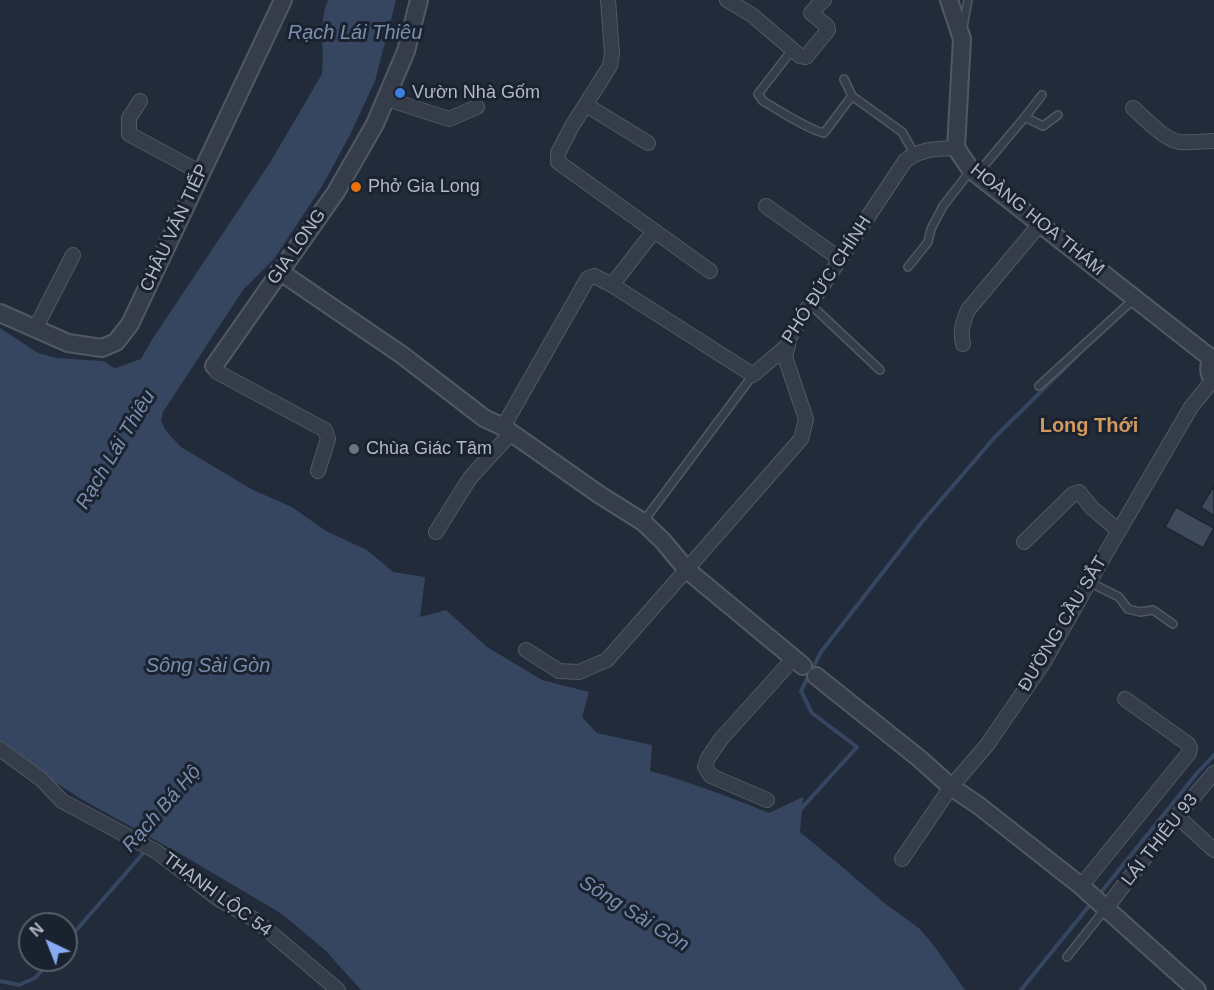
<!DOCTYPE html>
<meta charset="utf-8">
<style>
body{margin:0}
#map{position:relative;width:1214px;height:990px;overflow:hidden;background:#222b3a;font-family:Arial,sans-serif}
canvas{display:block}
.north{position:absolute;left:18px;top:912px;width:60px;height:60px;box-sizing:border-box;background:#1b222f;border:2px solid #575e6b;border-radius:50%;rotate:317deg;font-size:16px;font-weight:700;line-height:24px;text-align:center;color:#b1b8c6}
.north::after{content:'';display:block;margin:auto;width:21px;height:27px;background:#86abf6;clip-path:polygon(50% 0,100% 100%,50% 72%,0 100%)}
</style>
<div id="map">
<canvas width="1214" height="990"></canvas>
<div class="north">N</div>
</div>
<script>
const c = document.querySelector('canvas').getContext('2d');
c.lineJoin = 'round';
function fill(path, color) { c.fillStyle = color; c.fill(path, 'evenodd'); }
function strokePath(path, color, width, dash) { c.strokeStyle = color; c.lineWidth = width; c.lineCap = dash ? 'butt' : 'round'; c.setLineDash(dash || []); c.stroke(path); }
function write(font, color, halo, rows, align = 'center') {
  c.font = font + ' Arial,sans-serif'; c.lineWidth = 6; c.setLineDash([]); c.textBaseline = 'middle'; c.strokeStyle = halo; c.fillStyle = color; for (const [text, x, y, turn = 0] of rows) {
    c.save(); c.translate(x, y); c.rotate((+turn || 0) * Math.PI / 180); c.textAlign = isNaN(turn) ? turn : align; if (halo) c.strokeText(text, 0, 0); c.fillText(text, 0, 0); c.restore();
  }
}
fill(new Path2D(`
 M328 0H396L375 81 350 135 321 188 274 259 243 290 163 412 161 421 166 431 181 447 253 490 292 507 326 531 367 550 393 572 425 577 420 617 446 610 487 647 542 680 589 692 582 717 597 733 652 745 650 771C691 782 729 797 769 813L803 797 800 832 846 870 883 902 920 929 935 947 965 990H361L326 951 282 914 184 856 81 799 0 746V328L38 353 57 358 102 361C108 362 110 368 116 368L141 359 153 338 271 161 322 74C325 49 318 24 328 0Z`), '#364661');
strokePath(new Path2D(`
 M800 810 857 747 812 713 801 691 821 652 922 522 995 437 1077 356
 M1098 896 1198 772 1214 755
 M66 942 146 850
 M0 981 19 985 35 978 51 960
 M1021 990 1093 901`), '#364661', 4);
const building = new Path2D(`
 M1214 486V516L1201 507Z
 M1176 507 1214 528 1203 548 1165 527Z`);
fill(building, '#3e4959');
strokePath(building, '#1d2431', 1.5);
const service = new Path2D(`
 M963 27 968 0
 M792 50 758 94 763 101C778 110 809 130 824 133L852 96
 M844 79 852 96 902 132 914 153
 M1025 117 1043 126 1058 115
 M977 174 1025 117 1042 95
 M908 267 928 242 931 229 943 206 971 170
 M810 304 880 370
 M1039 386 1134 299
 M643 522 753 375
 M1089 582 1119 597 1128 609 1140 612 1153 610 1173 624
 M1067 957 1106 908`);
const minor = new Path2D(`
 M608 0 612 53 610 66 572 126 558 153V162L710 271
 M727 0 752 15 800 56 806 57 828 30 827 26 811 13 818 5 824 0
 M387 99 449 119 477 107
 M140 101 129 118V134L201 173
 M586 105 648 143
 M1133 108C1145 118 1164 140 1180 142 1191 143 1203 141 1214 141
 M766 206 840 259
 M612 285 654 231
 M35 329 73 255
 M963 344C960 331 963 322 968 310L1040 224
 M214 366 217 372 232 380 325 430 328 439 318 471
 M503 427 588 278 594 276 612 285 753 375 788 345 789 338 803 315 905 161C921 148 937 149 956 148
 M436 532 470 478 511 433
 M1024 542 1073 494 1079 492 1092 508 1119 531
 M526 650 559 671 579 672 607 660 801 439 806 419 785 357 788 345
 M0 749 41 779 62 801 157 852 217 898 257 921 338 990
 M767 800 711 776 705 767 708 758 721 739 794 658
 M1177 816 1214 850
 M902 859 951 787 987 745 1044 662 1089 582 1191 407 1213 380
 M1081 886 1189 753 1190 748 1188 744 1125 699
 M1107 907 1177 816 1214 773`);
const tertiary = new Path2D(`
 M949 0 962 39 956 148 971 170 1212 359
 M279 271 402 355 484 418 503 427 600 495 643 522 663 541 687 570 803 666
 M0 313 68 343 102 348 116 342 130 324 283 0
 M1214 357C1207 365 1208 374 1214 381
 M214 366 336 192 375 124 406 51 419 0
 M816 676 920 759 951 787 978 805 1081 886 1197 990`);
strokePath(service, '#515865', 10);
strokePath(minor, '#515865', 16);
strokePath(tertiary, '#515865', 20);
strokePath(service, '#363d4a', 7);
strokePath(minor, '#363d4a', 14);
strokePath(tertiary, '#363d4a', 16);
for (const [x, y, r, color] of [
 [400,93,6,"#3f7fe0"],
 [356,187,6,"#e8710a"],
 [354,449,6,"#6b7280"]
]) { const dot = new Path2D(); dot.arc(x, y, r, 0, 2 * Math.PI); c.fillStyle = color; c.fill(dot); strokePath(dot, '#1b222f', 2); }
write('18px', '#b1b8c6', '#1b222f', [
 ["Vườn Nhà Gốm",412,93],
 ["Phở Gia Long",368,187],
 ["Chùa Giác Tâm",366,449]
], 'left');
write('18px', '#b1b8c6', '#1b222f', [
 ["HOÀNG HOA THÁM",1037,220,39],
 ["CHÂU VĂN TIẾP",175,228,-65],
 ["GIA LONG",297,247,-55],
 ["PHÓ ĐỨC CHÍNH",827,280,-57],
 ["ĐƯỜNG CẦU SẮT",1063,624,-59],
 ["LÁI THIÊU 93",1160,840,-52],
 ["THẠNH LỘC 54",217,895,36]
]);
write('italic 20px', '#798dae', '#1b222f', [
 ["Rạch Lái Thiêu",355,33],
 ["Rạch Lái Thiêu",116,450,-59],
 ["Sông Sài Gòn",208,666],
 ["Rạch Bá Hộ",162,809,-49],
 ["Sông Sài Gòn",634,914,32]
]);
write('bold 20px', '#d29860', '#1b222f', [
 ["Long Thới",1089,426]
]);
</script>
